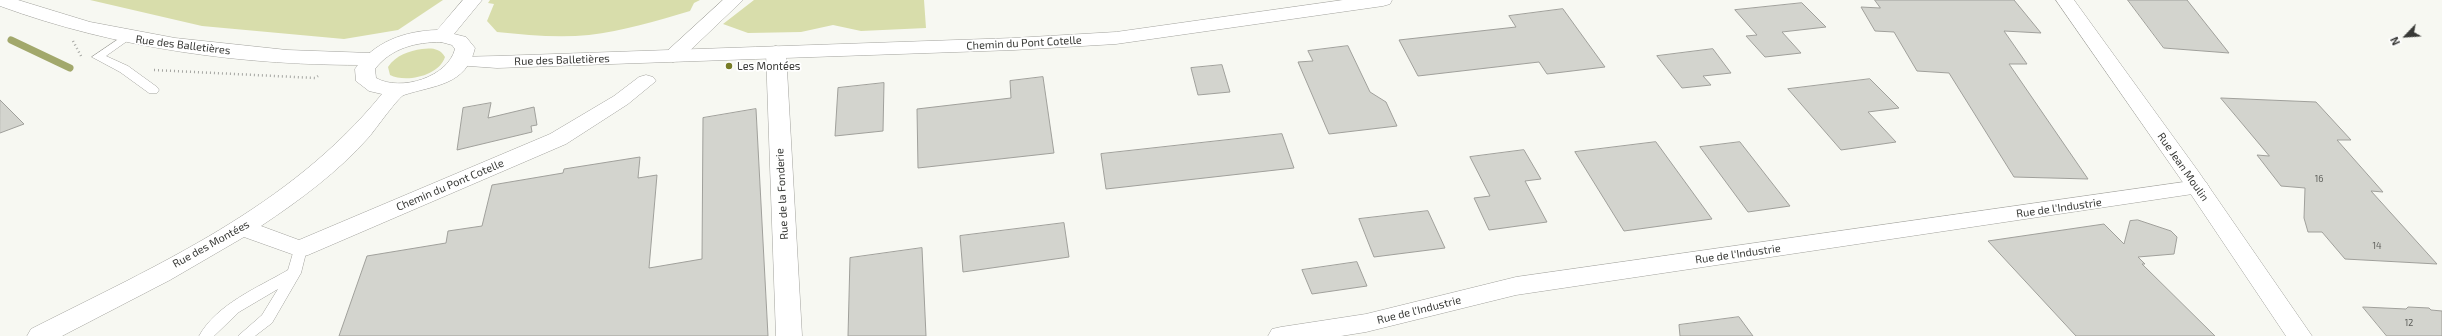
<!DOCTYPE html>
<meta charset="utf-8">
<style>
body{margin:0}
#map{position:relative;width:2442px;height:336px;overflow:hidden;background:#f7f8f2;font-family:"Exo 2",sans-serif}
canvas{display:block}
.north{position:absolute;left:2386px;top:16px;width:40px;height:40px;-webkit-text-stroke:3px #fff;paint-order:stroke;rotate:245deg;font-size:11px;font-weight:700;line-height:16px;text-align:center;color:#383936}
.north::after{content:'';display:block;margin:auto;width:14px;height:18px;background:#383936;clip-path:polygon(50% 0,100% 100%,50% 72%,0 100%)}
</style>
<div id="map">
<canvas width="2442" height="336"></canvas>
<div class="north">N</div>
</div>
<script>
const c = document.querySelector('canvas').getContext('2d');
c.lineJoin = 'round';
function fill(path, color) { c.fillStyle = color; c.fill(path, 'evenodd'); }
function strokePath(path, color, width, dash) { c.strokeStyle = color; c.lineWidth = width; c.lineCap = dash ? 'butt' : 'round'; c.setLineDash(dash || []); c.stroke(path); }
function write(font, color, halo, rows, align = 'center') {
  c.font = font + ' "Exo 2",sans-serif'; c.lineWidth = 3.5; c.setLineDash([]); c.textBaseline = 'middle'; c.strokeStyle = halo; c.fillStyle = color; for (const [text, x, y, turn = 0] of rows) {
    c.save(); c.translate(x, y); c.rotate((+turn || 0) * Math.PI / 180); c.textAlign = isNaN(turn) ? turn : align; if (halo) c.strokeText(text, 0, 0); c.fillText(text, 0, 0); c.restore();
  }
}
fill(new Path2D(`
 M90 0H443L398 30 344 39 202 26Z
 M490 0H700L694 3 690 11C656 21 623 31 589 35 558 38 527 35 497 32L487 21 494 4 488 3Z
 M754 0H924L926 28 861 31 833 25 801 32 748 33 723 24Z
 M422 49C431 48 440 48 445 57 439 76 406 83 390 75L388 67C396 55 409 51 422 49Z`), '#d8ddab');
strokePath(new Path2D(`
 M11 40 70 68`), '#a2a86c', 7);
const building = new Path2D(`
 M1875 0H2014L2041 33 2004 31 2027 64H2009L2088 179 2014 177 1949 73 1917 71 1894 32 1875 31 1861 7 1880 8Z
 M2128 0H2187L2229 53 2164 48Z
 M1802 3 1826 27 1782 32 1801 53 1765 57 1746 36 1757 35 1735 10Z
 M1563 9 1605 67 1547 74 1539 62 1418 76 1399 40 1516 27 1509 16Z
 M1348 46 1370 92 1386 102 1397 126 1329 134 1298 62 1313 61 1308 51Z
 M1713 49 1731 73 1703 76 1711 85 1682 88 1657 56Z
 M1222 65 1230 92 1198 95 1191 68Z
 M1043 77 1054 153 918 168 917 109 1011 98 1010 81Z
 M1870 79 1899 108 1868 112 1896 142 1841 150 1788 89Z
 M884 83 883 131 835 136 838 88Z
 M2221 98 2316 102 2351 140H2337L2383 192 2371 191 2437 264 2345 259 2322 232H2308L2304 218 2305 188 2281 186 2257 155 2269 156Z
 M0 100 24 124 0 133Z
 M491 103 488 118 534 107 537 125 531 126 532 132 457 150 463 108Z
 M756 109 768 336H339L367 256 446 243 448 231 482 226 492 185 563 173 564 169 640 157 638 178 657 175 649 268 702 259 703 118Z
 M1282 134 1294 168 1106 189 1101 154Z
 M1656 142 1712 219 1624 231 1575 152Z
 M1740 142 1790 206 1748 212 1700 147Z
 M1524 150 1541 179 1525 181 1547 222 1489 230 1474 198 1490 196 1470 157Z
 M1428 211 1445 248 1374 257 1359 219Z
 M2138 220 2171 231 2177 237 2174 254 2138 257 2145 264H2142L2215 336H2076L1988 241 2104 224 2124 244 2130 221Z
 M1064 223 1069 257 963 272 960 236Z
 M922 248 926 336H848L850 258Z
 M1357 262 1367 286 1312 294 1302 270Z
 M2363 307 2406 309 2408 307 2429 308 2431 310 2442 311V336H2387Z
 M1739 317 1753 336H1680L1679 325Z`);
fill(building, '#d3d4ce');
strokePath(building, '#a0a09b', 1);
const service = new Path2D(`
 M126 34 132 37 130 39 106 56 128 66 157 87 159 90 157 93H149L120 72 92 57Z
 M300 244 305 246 307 249 301 273 272 323 255 336H238L262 315 278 289 239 312 214 336H199C217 304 257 288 288 270L295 246Z`);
const minor = new Path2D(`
 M463 0H482L454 34 466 37 475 48C466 86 434 85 404 95 399 96 375 130 369 137 338 172 300 200 261 226L299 240 550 134 614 96 639 77 646 75 653 77 656 81 628 104 566 144 308 255 300 257 244 237 170 280 62 336H27L31 329C159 264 289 208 382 94L369 91 356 81 355 69C374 42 404 31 437 30ZM441 42 452 45 455 49C448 77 401 92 376 78L375 69C391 48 416 42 441 42Z
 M723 0H743L680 60 673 62 666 60 663 56 666 52Z
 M776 46 783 48 786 52 802 336H776L766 52 769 48Z
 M2198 180 2206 182 2209 187 2206 192 1516 295 1366 332 1341 336H1268L1272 329 1281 327 1366 314 1516 277Z`);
const tertiary = new Path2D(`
 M1343 0H1392L1390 4 1383 6 1116 44 1014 50 497 68 455 65 452 61 455 57 497 56 1014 38 1116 32Z
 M2056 0H2074L2198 171 2312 336H2286L2182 181Z`);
const secondary = new Path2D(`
 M0 0H18L90 22 175 38 287 50 371 53 378 55 381 59 378 63 371 65C246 66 117 49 0 6Z`);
strokePath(service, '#a2a29d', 1);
strokePath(minor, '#a2a29d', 1);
strokePath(tertiary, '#a2a29d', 1);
strokePath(secondary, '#a2a29d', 1);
strokePath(new Path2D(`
 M73 41 81 56
 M154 70 315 78 318 76`), '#a4a5a1', 2.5, [1, 3]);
fill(service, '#fff');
fill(minor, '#fff');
fill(tertiary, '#fff');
fill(secondary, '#fff');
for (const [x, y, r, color] of [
 [729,66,4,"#777c26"]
]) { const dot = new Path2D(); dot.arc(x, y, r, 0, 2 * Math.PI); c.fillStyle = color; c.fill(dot); strokePath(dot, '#fff', 1.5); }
write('9px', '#5f605c', null, [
 ["16",2319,179],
 ["14",2377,246],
 ["12",2409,323]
]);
write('11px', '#383936', '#fff', [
 ["Chemin du Pont Cotelle",1024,43,-3],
 ["Rue des Balletières",183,45,7],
 ["Rue des Balletières",562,60,-2],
 ["Rue Jean Moulin",2183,167,55],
 ["Chemin du Pont Cotelle",450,185,-23],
 ["Rue de la Fonderie",782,194,-93],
 ["Rue de l'Industrie",2059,208,-8],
 ["Rue des Montées",211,244,-29],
 ["Rue de l'Industrie",1738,254,-8],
 ["Rue de l'Industrie",1419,310,-14]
]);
write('11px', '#383936', '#fff', [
 ["Les Montées",737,66]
], 'left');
</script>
